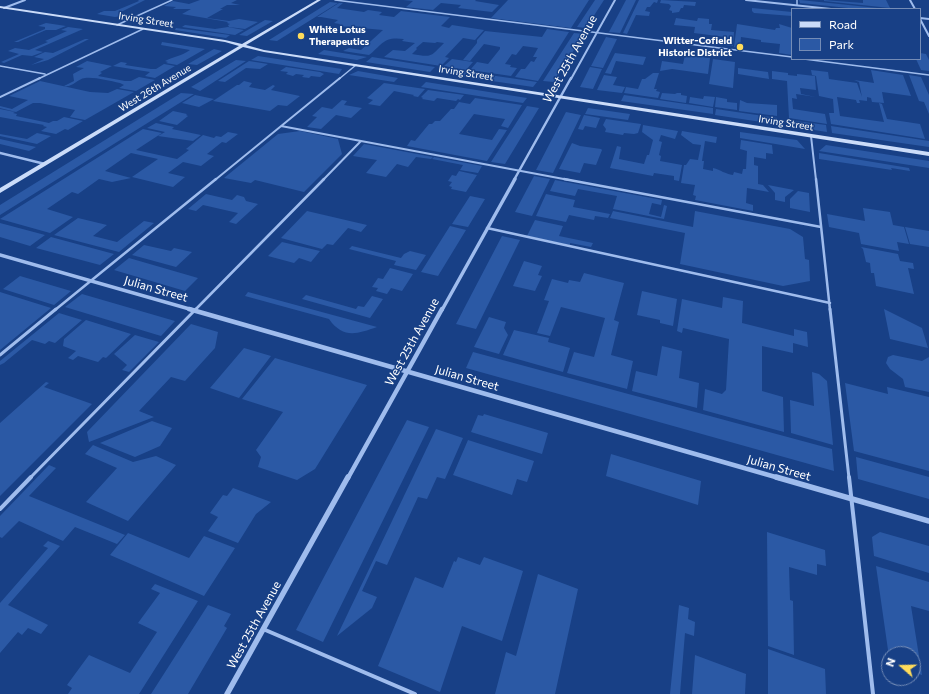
<!DOCTYPE html>
<style>
body{margin:0}
#map{position:relative;width:929px;height:694px;overflow:hidden;background:#184086;font-family:Commissioner,sans-serif}
canvas{display:block}
.legend{position:absolute;left:791px;top:8px;width:130px;height:52px;box-sizing:border-box;background:#184086;border:1px solid #748cb6;margin:0;padding:5px 7px;list-style:none;font-size:12px;color:#fff}
.legend li{display:flex;align-items:center;gap:8px;height:20px}
.legend b{width:20px;border:1px solid #748cb6}
.north{position:absolute;left:881px;top:646px;width:40px;height:40px;box-sizing:border-box;background:#184086;border:1px solid #748cb6;border-radius:50%;rotate:290deg;font-size:11px;font-weight:700;line-height:16px;text-align:center;color:#fff}
.north::after{content:'';display:block;margin:auto;width:14px;height:18px;background:#ffdc5b;clip-path:polygon(50% 0,100% 100%,50% 72%,0 100%)}
</style>
<div id="map">
<canvas width="929" height="694"></canvas>
<ul class="legend">
<li><b style="height:5px;background:#cbdcf9"></b>Road</li>
<li><b style="height:11px;background:#2b59a5"></b>Park</li>
</ul>
<div class="north">N</div>
</div>
<script>
const c = document.querySelector('canvas').getContext('2d');
c.lineJoin = 'round';
function fill(path, color) { c.fillStyle = color; c.fill(path, 'evenodd'); }
function strokePath(path, color, width, dash) { c.strokeStyle = color; c.lineWidth = width; c.lineCap = dash ? 'butt' : 'round'; c.setLineDash(dash || []); c.stroke(path); }
function write(font, color, halo, rows, align = 'center') {
  c.font = font + ' Commissioner,sans-serif'; c.lineWidth = 3; c.setLineDash([]); c.textBaseline = 'middle'; c.strokeStyle = halo; c.fillStyle = color; for (const [text, x, y, turn = 0] of rows) {
    c.save(); c.translate(x, y); c.rotate((+turn || 0) * Math.PI / 180); c.textAlign = isNaN(turn) ? turn : align; if (halo) c.strokeText(text, 0, 0); c.fillText(text, 0, 0); c.restore();
  }
}
fill(new Path2D(`
 M138 0H145L119 13 129 15 115 17 97 14 104 11H115L139 1Z
 M200 0H237L231 3 240 5H227L220 9H223L207 18 229 21 239 19 258 22 245 29 229 27 228 25 230 24 227 23 228 22 182 14 191 9H173L176 7 164 6 173 1 189 4Z
 M403 0H476L475 1 499 5 492 12 458 8 461 5 441 3 433 10 406 7 413 1Z
 M508 0H589L571 28 491 18Z
 M595 0H604L586 28 577 27Z
 M626 0H636L620 33 609 32Z
 M639 0H658L657 3 654 2 650 7H647L645 11 650 12 649 16 636 15 627 34 623 33Z
 M661 0 696 2 695 6 684 5 683 8H681L679 12 672 13V11L669 10 671 6 669 4 660 3Z
 M799 0H800L887 9H858L800 3Z
 M824 0 863 3V0H886L890 8 824 1Z
 M330 2 338 3 277 41 269 40Z
 M339 3H343L337 8 364 12 368 10 382 12 379 15 394 17 401 11 450 17 441 26 449 28 452 25 484 30 475 40 463 38 445 57 449 58 441 66 384 57 393 50 405 51 415 43 402 41 404 39C383 36 382 45 369 55L343 51 349 48 361 50 383 30 339 26 340 24 334 23 338 20 321 17H317ZM423 42 435 43 437 42 444 43C431 56 433 58 412 54L417 49 416 48Z
 M752 8 792 12V16L754 13 752 11Z
 M676 18 697 21 698 18 709 19V24H712L711 30 734 32 733 46 724 45 725 37 694 33 695 27 674 25Z
 M265 20 273 21 247 36 239 35Z
 M46 23 66 26 56 30H46L18 42H14L45 29V27L38 26Z
 M737 24 775 30 776 28H780L779 24 792 28V55L779 53 780 44 761 42V40L741 37 740 48 734 47Z
 M185 25 215 29 228 27 244 30 235 35 182 27Z
 M68 27 83 29 35 50 43 52 32 56 22 55 4 63 1 62 19 54 8 51 15 48 29 50 48 42 45 41 67 31 61 30Z
 M176 28 230 35 226 38 175 30Z
 M547 29 569 32 538 81 515 77 521 69H525L531 61 534 62 537 57H533L538 48 523 46 516 55 512 54 505 64 511 65 510 67 517 68 511 76 470 70 477 62 488 64 500 49V47L484 44 470 61 463 60 477 43V40L485 31 542 37Z
 M574 33 584 34 554 82 543 81Z
 M606 37 617 39 603 68 591 66Z
 M85 39H89L48 60 31 65 44 59 34 57 45 52 53 53Z
 M162 42 205 49 177 65 166 63 168 62 165 61C174 56 180 57 190 50L161 45Z
 M214 49 222 51 197 65 188 64Z
 M324 50 367 57 357 60 318 54Z
 M615 53 646 57 643 65 616 61 611 74 605 73Z
 M920 53 926 54 929 60V71L921 70 916 59H920Z
 M685 55 710 58 708 74 672 69 660 71 662 61 683 64Z
 M258 56 342 69 339 74 251 60Z
 M372 57 435 67 430 72 366 62Z
 M452 59 473 62 466 70 444 66Z
 M713 59 735 62 733 88 709 84Z
 M236 60 246 61 200 91 191 87Z
 M87 61 112 66 100 72 102 73 98 76 125 81H131L139 77 155 80 136 91 119 88 124 85 120 83C109 81 96 77 85 78 77 79 72 88 64 86L74 81 73 74 84 68 76 67Z
 M249 61 268 64 260 69 246 68 225 82 218 81Z
 M121 62 127 63 125 65 151 69H156L164 64 175 66 155 78 145 76 150 72 113 66Z
 M286 67 320 72 324 74 320 77 311 76 309 78 302 77 304 75 296 74 293 76 286 74 288 72 280 71Z
 M590 67 602 69 593 89 580 87Z
 M738 68 768 72 769 79 738 74Z
 M811 70 828 72 829 79 857 83 862 97 859 82 854 80 874 83 871 70 903 75 911 96 882 92 884 103 872 102 871 98 867 97V101L859 100 860 103H857L856 100 837 97 840 116 884 122 879 103 882 104 887 119 920 124 925 139 831 124 829 113H834L833 99 819 96 816 76 812 75Z
 M358 71 398 78 394 82 349 75Z
 M462 71 537 82 533 87 458 76Z
 M772 71 788 73V75L797 76V74L815 76 816 90 800 88 801 94 816 97 796 94 797 99 792 98 793 109 825 114 827 124 789 118 787 81 772 79Z
 M653 73H659L654 89H657L656 91 660 92 658 98 624 93 626 87 638 89 642 79H645Z
 M604 75 617 77 613 85 625 87 622 93 597 90Z
 M909 75 921 77 929 95V114L924 102 919 101Z
 M40 81 90 92 108 93 117 89 134 92 85 120 70 117 75 110 40 103H33L16 112 0 108V106L12 109 28 100 9 96Z
 M244 81 252 83 249 87 265 90 273 85 275 86 271 90 300 96 287 106 278 105 270 111 213 101 237 85H239Z
 M426 82 527 98 523 103 421 87Z
 M384 83 425 89 418 97 413 96 414 95 394 91 380 106 368 104 373 100 367 98Z
 M428 90 464 95 460 100 458 99 456 101 437 98 434 101 422 99 423 98 421 97Z
 M181 93 194 94 0 215V205Z
 M662 93 675 94 677 93H681V95L687 96 686 103 660 99Z
 M195 95 214 99 199 107 182 103Z
 M624 95 713 108V114L621 101Z
 M704 96 715 97 713 107 689 103 690 97 703 99Z
 M716 97 727 99V102L737 103V110L715 107Z
 M475 98 522 105 508 128 501 126 505 119 474 114 459 134 492 140 499 129 507 130 487 161 407 146 411 140 415 141 429 124H432L435 121H440L451 109H454L459 102 470 104Z
 M342 100 347 101 344 105 362 108 351 118 336 115 321 129 307 127 317 117 312 116 322 107 332 109Z
 M740 100 747 103 777 105V116L739 111Z
 M527 106 539 108 505 164 491 162Z
 M588 108 630 114 628 120 585 114Z
 M0 109 15 112 13 113 17 114 16 116 49 123 53 121H57L64 117 83 121 68 130 65 129 56 134 41 131 47 127 43 126 44 125 0 117Z
 M716 109 777 118V122L768 123 715 115Z
 M173 111 187 114 186 115 188 116 177 125 159 121Z
 M566 112 581 115 553 173 536 170Z
 M584 115 600 118 596 128 585 126 583 130 578 129Z
 M606 119 641 124 638 133 634 134 624 133 623 135 605 132 606 129 603 125Z
 M788 120 826 125 827 132 795 127 788 122Z
 M156 123 174 127 172 129 201 135 193 141 158 136 165 132 147 128Z
 M643 125 678 131 675 139 661 135 659 141 662 142 659 155 661 156 660 161 682 165 679 181 674 180V176L654 173 653 176 610 168 617 146 621 147 619 159 644 164 647 155H649L653 140 642 132Z
 M831 126 929 141V147L832 133Z
 M143 129 162 133 136 150 177 159 189 150 186 149 203 135 214 138 216 136 221 137 228 132 238 134 226 143 222 142 207 154 214 156 201 166 183 162 168 173 185 177 173 187 132 177 158 159 131 153 105 171 131 178 112 182 99 179 78 194 72 192 47 209 73 217 50 233 0 219Z
 M300 131 338 139 342 154 304 192 255 180 251 183 224 178 278 134Z
 M682 131 717 137 716 143 705 141 702 161H704L703 169 713 171V168C721 170 725 174 733 175L734 172 742 174 743 169H746L747 151 740 149 741 140 772 145 773 154 766 153V159L754 157V165L758 166V184L763 185 769 192 747 188 746 203 753 205V211L695 200 696 196 693 195 695 185 681 183 684 165H686L690 159 698 160 701 145 693 144 681 135Z
 M740 132 797 140 805 149 740 138Z
 M37 133 51 136 37 144 0 136V134L27 139Z
 M0 139 36 147 29 151 0 144Z
 M572 143 580 146 601 149 602 150 596 165 584 163 580 173 559 169Z
 M364 144 433 157 431 159 416 157 408 167 397 164 386 177 366 173 377 160 353 156Z
 M826 145 929 161V168L819 151Z
 M819 153 909 168 910 171 891 168 892 170 819 159Z
 M434 157 482 166 478 173 460 170 463 165 432 159Z
 M459 171 477 175 466 192 451 189 452 187 449 186 452 182 448 181 452 175 456 176Z
 M534 176 550 179 532 216 515 212Z
 M555 180 662 200 661 205 652 203 649 214 661 217 664 205 667 206 664 219 613 209 617 196 578 189 575 196 550 191Z
 M768 185 794 190 785 197V202L775 200V193Z
 M798 191 809 193 810 212 790 208V199Z
 M206 194 232 200 237 195 244 197 246 201 258 204 236 224 229 222 238 213 203 205 196 211 188 209Z
 M546 194 575 200 573 207 610 214 608 218 595 216 594 220 569 215 566 222 536 216Z
 M470 196 485 199 468 227 452 224Z
 M863 208 890 212 893 225 904 227 909 244 897 242 899 251 861 244 859 233 829 227 827 214 865 221Z
 M307 211 367 225 361 232 348 228 333 245 327 244 322 249 281 238Z
 M613 211 693 227 695 211 790 229 803 237 805 259 809 260 810 281 783 286 680 264 685 233 610 218Z
 M78 218 107 225 93 236 117 242 144 221 154 223 119 252 54 235Z
 M535 220 563 226 559 236 593 243 591 247 570 243V245L527 236Z
 M0 223 45 235 30 246 0 237Z
 M450 226 466 230 438 276 421 272Z
 M905 227 929 231V247L910 244Z
 M502 236 520 240 476 329 456 324Z
 M51 237 114 254 100 265 36 248Z
 M282 242 320 251 311 262 299 258 294 263 268 256Z
 M144 245 171 251 174 248 192 252 176 267 132 255Z
 M352 246 401 258 404 254 410 251 426 255 416 270 394 265 396 261 349 249Z
 M861 247 898 254 900 261 913 263 914 269 908 268 914 294 876 286 874 273H871L870 263 866 262 863 249Z
 M129 258 198 278 185 291 114 270Z
 M524 261 542 266 538 275 542 276 535 291 513 286Z
 M390 268 413 274 402 291 391 288 387 294 376 291 378 288 372 287 378 278 383 279Z
 M584 273 624 283 614 320 619 322 611 355 633 361 627 389 567 373 574 352 594 357 605 318 561 307 550 336 537 333 549 301 544 300 552 279 568 283 569 280 580 282Z
 M20 276 71 291 54 305 3 289Z
 M642 291 677 299 673 326 660 323V320L637 315Z
 M0 292 51 308 0 350Z
 M248 292 377 327C357 334 343 339 329 319L245 296Z
 M82 294 175 321 161 336 65 307Z
 M306 295 356 309 358 306 364 307 372 296 383 299 370 318 302 299Z
 M723 297 743 301 742 323 794 336V329L807 332 808 347 793 343V353L762 346V391L783 397 784 432 703 410 705 389 722 394 726 390 729 339 683 328 682 333 677 331 682 299 722 308Z
 M884 309 922 328 928 348 890 339Z
 M59 313 82 320 55 343 49 341 45 344 32 340 4 363 0 365V361Z
 M489 317 506 322 504 328 508 335 499 354 474 347Z
 M86 320 131 334 106 358 103 357 98 362 78 356 73 360 68 358 76 351 63 346 64 339Z
 M191 324 218 332 215 348 185 381 171 377 139 411 154 417 89 442 87 432Z
 M514 330 549 338 548 342 570 348 563 372 503 355Z
 M135 335 159 342 129 372 122 370 127 365 114 354Z
 M662 346 682 351 679 378 699 383 697 408 632 391 636 371 657 376Z
 M244 348 271 356 239 398 210 388Z
 M473 352 832 449 834 471 466 368Z
 M893 355 922 361 929 357V392L905 387 903 379 890 369 886 363 888 357Z
 M275 358 367 385 315 469 297 480 258 467 261 457 256 450 283 412 242 399Z
 M812 372 819 374 827 381 833 445 791 433 790 400 814 406Z
 M46 382 49 383 44 387 92 404 0 496V423Z
 M845 383 888 394 887 387 929 397V471L854 451Z
 M484 414 548 433 542 454 471 432 478 415 483 416Z
 M407 420 429 427 323 642 296 630Z
 M152 421 172 428 160 446 135 457 100 443Z
 M436 429 463 438 445 479 437 477 427 499 418 497 387 565 376 561 362 591 377 597 372 608 337 636Z
 M468 440 534 461 527 482 517 479 512 495 453 475Z
 M93 445 133 462 156 456 176 465 128 521 86 502 117 468 85 454Z
 M611 454 701 481 698 505 606 476Z
 M856 457 929 477V499L858 479Z
 M49 465 56 468 29 496 125 535 117 544 75 527 63 541 19 521 2 538 0 537V516Z
 M233 488 271 502 256 514 238 543 208 531 218 517 210 513 223 495 227 496Z
 M767 532 825 550 826 566 817 564V575L789 567 790 600 793 601 794 655 768 646Z
 M880 532 929 546V573L874 556 872 537Z
 M128 533 189 558 204 536 235 548 204 596 110 555Z
 M48 541 60 546 8 605 48 625 41 634 28 628 22 635 18 632 0 653V603L48 548 43 546Z
 M458 557 480 565 484 557 523 571 502 641 462 626 440 692 378 666 415 577 443 588 454 561 456 562Z
 M876 566 929 582V611L911 606 922 675 913 672V654H889V657Z
 M538 574 578 589 555 694H495L506 652 516 656Z
 M155 584 198 601 139 694H68L72 688 67 685 89 655 130 673 157 632 138 623 160 593 151 589Z
 M208 605 231 614 224 626 227 628 188 694H151Z
 M679 605 689 608 688 619 695 622 694 636 685 633 680 694H670Z
 M768 649 825 669 826 694H768Z
 M695 655 746 674 745 694H692Z`), '#2b59a5');
strokePath(new Path2D(`
 M335 0 792 57
 M797 0V5
 M117 25 172 0
 M804 59 929 75
 M0 66 45 74
 M38 79 143 29
 M339 79 356 65`), '#9fbced', 1.5);
strokePath(new Path2D(`
 M0 97 40 78
 M281 126 569 180
 M811 136 816 180
 M215 180 340 78
 M323 180 361 141`), '#9fbced', 2);
strokePath(new Path2D(`
 M564 179 821 227
 M816 179 830 310
 M487 228 830 303
 M55 310 216 179
 M195 310 324 179`), '#9fbced', 2.5);
strokePath(new Path2D(`
 M830 309 849 478
 M0 355 56 309
 M30 478 196 309`), '#9fbced', 3);
strokePath(new Path2D(`
 M849 477 873 694
 M0 509 31 477
 M263 629 415 694`), '#9fbced', 4);
strokePath(new Path2D(`
 M746 0 831 9
 M910 0 915 9
 M4 8 25 0
 M920 18 929 19
 M920 19 929 36
 M571 79 615 0`), '#9fbced', 2);
strokePath(new Path2D(`
 M0 153 45 164
 M514 180 571 78`), '#9fbced', 2.5);
strokePath(new Path2D(`
 M0 255 193 310
 M442 310 515 179`), '#9fbced', 3.5);
strokePath(new Path2D(`
 M189 309 779 478
 M348 478 442 309`), '#9fbced', 4.5);
strokePath(new Path2D(`
 M776 477 929 521
 M227 694 348 477`), '#9fbced', 5.5);
fill(new Path2D(`
 M317 0H321L246 45 264 50 929 152V156L264 52 243 47 0 193V188L239 46 225 42 0 8V6L225 40 242 44Z`), '#cbdcf9');
for (const [x, y, r, color] of [
 [301,36,4,"#ffdc5b"],
 [740,47,4,"#ffdc5b"]
]) { const dot = new Path2D(); dot.arc(x, y, r, 0, 2 * Math.PI); c.fillStyle = color; c.fill(dot); strokePath(dot, '#184086', 1.5); }
write('10px', '#fff', '#184086', [
 ["Irving Street",146,20,9],
 ["Irving Street",466,73,9],
 ["West 26th Avenue",155,88,-31],
 ["Irving Street",786,123,9]
]);
write('bold 10px', '#fff', '#184086', [
 ["White Lotus",309,30],
 ["Therapeutics",309,42],
 ["Witter-Cofield",732,41,"right"],
 ["Historic District",732,53,"right"]
], 'left');
write('12px', '#fff', '#184086', [
 ["West 25th Avenue",570,59,-61],
 ["Julian Street",156,289,16],
 ["West 25th Avenue",412,342,-61],
 ["Julian Street",467,378,16],
 ["Julian Street",779,468,16],
 ["West 25th Avenue",254,625,-61]
]);
</script>
